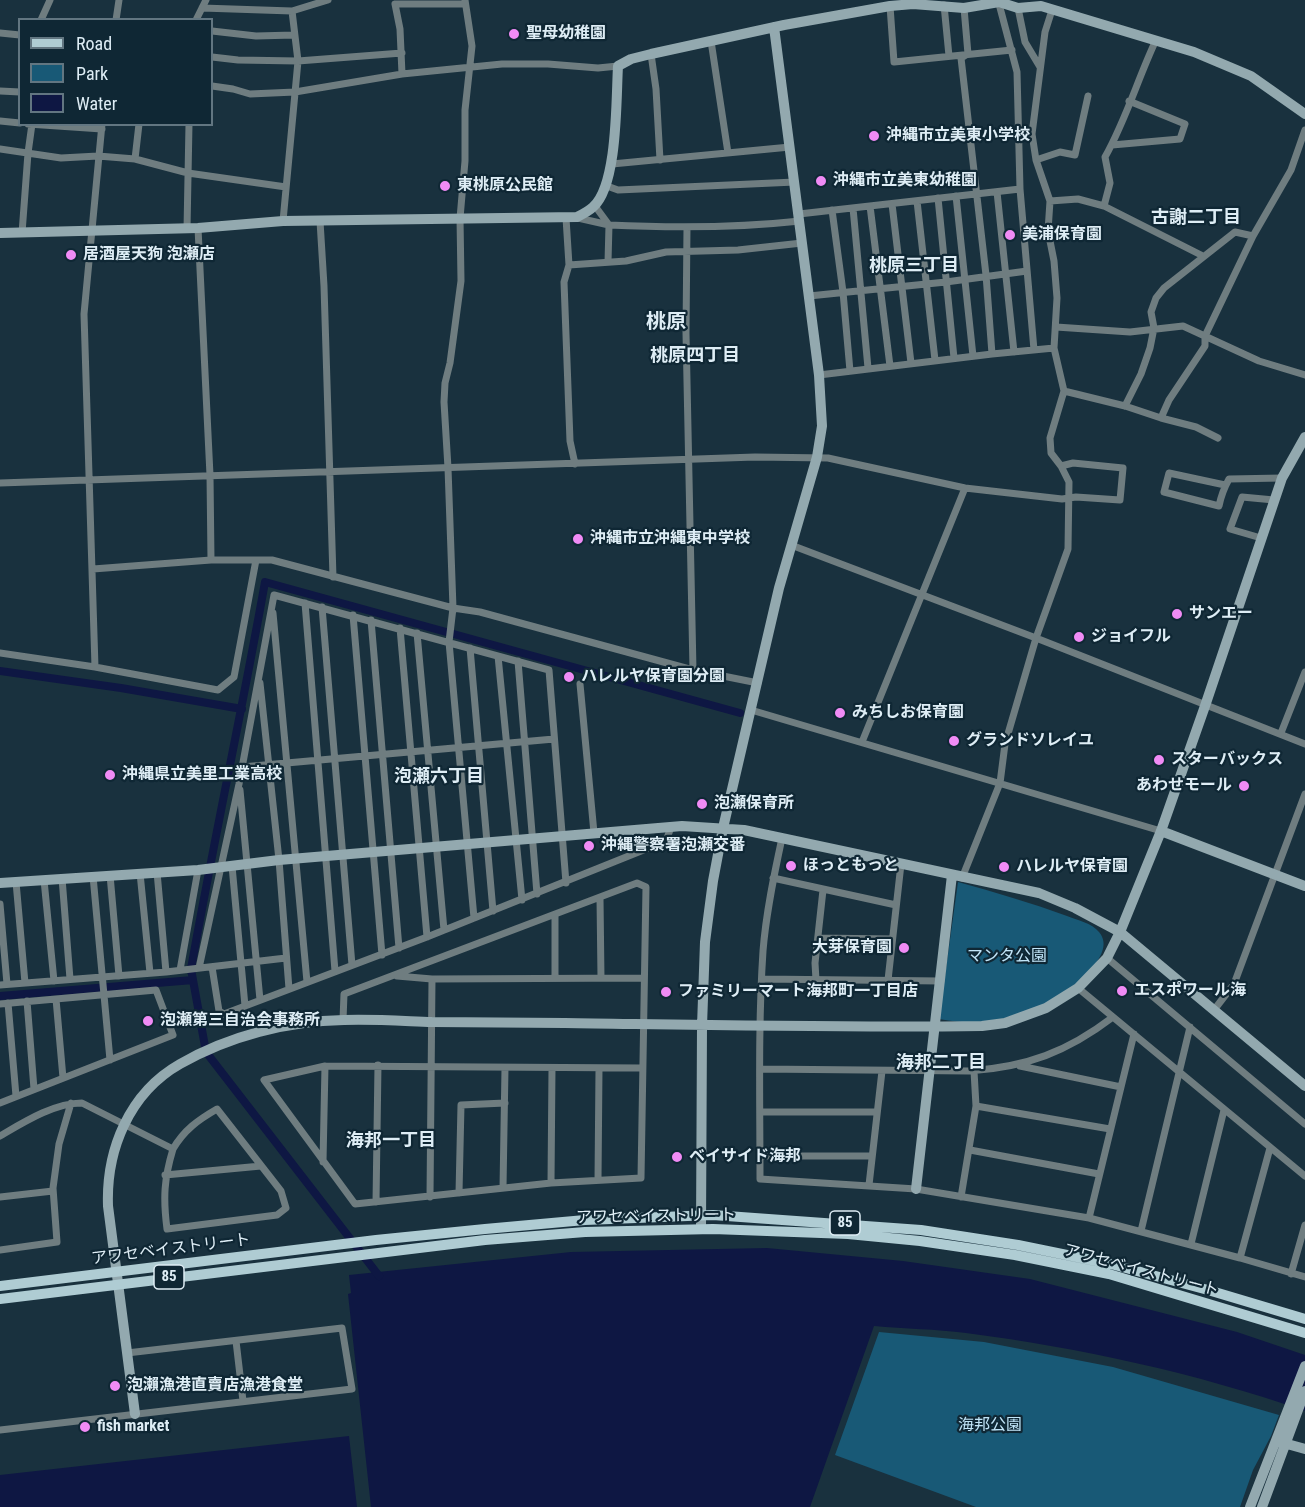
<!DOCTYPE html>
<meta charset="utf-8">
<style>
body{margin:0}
#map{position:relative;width:1305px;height:1507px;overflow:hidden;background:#19313e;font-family:"Roboto Condensed",sans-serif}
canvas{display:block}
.legend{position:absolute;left:18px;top:18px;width:195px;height:108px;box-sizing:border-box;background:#0f2734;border:2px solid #627681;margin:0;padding:8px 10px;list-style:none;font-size:18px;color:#deedf5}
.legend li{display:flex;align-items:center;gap:12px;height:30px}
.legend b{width:30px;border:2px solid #627681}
</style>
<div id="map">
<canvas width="1305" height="1507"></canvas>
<ul class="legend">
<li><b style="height:8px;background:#afccd3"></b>Road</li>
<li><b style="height:16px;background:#185976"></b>Park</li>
<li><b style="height:16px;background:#0e1743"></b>Water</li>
</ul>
</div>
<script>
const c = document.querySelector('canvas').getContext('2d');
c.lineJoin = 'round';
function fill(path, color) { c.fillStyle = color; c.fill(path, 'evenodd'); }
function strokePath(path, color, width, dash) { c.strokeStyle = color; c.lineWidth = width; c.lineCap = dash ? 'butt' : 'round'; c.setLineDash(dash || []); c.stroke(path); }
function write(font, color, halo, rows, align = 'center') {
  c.font = font + ' "Roboto Condensed","Noto Sans JP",sans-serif'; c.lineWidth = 4.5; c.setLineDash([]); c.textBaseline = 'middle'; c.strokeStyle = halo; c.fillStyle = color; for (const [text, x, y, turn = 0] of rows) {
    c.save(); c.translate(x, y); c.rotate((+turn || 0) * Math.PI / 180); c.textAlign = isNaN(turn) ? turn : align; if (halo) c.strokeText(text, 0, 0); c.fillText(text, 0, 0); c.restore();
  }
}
fill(new Path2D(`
 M958 882C995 892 1031 903 1067 916 1077 920 1092 923 1099 932 1120 956 1063 996 1045 1005 1034 1011 1016 1018 1003 1021 983 1024 959 1023 939 1019Z
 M879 1332 984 1342 1113 1367 1279 1415 1271 1436 1253 1470 1240 1507H976L835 1455Z`), '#185976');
fill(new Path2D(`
 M767 1248 903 1261 1030 1279 1237 1332 1305 1355V1411C1196 1373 1081 1348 966 1333 936 1329 905 1329 874 1326L810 1507H371L348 1294 351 1293 349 1275 571 1252Z
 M349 1436 357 1507H0V1475Z`), '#0e1743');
strokePath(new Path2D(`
 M0 671 121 688 242 709
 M0 996 193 980
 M379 1276 206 1052 193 980 191 969C214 839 242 711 265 582L740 713`), '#0e1743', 8);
strokePath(new Path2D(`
 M465 0 472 46 465 110V161L460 218 461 281 450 363 445 383 444 402 448 468 453 608 449 642 474 918
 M998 0 1017 72 1020 189 1034 350
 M944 5 949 56
 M890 6 894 62 1012 50
 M202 8 292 11 328 0
 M964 8 968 54 961 58 986 275 992 354
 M1018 8 1025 42 1040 67
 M41 20 50 0
 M116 20 119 0
 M196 20 206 0
 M212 31 256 36 294 35
 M0 33 20 35
 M711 41 728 153
 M651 54 656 89 660 160
 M212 57 238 60 298 61 402 53
 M402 74 400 29 395 4H465
 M212 86 233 89 250 94 295 92 402 74 502 64H548L598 68 618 66
 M0 91 20 92
 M0 121 20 123
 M28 124 102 129
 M1112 145 1180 139 1185 124 1129 101
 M0 149 61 158 98 156 135 159 188 173 286 187
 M135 159 139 124
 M1036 160 1060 152 1075 155 1088 96
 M612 164 790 147
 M607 186 618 190 795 182
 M997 192 1014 352
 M956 196 973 356
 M938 198 954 358
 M917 201 935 360
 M1050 201 1078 199 1104 206 1203 256
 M892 204 911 363
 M595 206 609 225C673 228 736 228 800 221
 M870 206 890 366
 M1104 206 1110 183 1105 157C1126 120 1138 78 1156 40
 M853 208 868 368
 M832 210 843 292 850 371
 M799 214 1020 189
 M566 218 569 265 564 282 570 441 575 464
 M578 218 609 225 608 262
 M283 221 298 61 292 11
 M320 221 324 286 333 577
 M687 227 686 333 693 670
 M198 228 210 475 211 560
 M187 229 189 124
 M22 233 28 153 32 124
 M569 265 626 261 666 252 738 250 802 243
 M809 296 946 282 1027 271
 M1056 327 1130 332 1183 326 1259 361 1305 375
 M819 375 992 354 1054 348
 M1064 391 1125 406 1161 418 1196 427 1218 438
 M1125 406 1141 374 1150 348 1154 328 1151 312 1156 298 1164 288 1235 232 1253 236
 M1161 418 1169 400 1205 346V336L1253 236 1291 170 1305 130
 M0 483 755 457 828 458 965 488 1062 499 1076 497 1120 500 1123 468 1073 463 1061 466
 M1225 485 1169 473 1164 492 1219 506C1221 496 1224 488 1229 479L1282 478
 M1261 538 1230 529 1242 497 1274 500
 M791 545 1036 638 1305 744
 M93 569 211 560H272L453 608 480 612 693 670 758 683
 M305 603 335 971
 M322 607 352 965
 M273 613 307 982
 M353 615 382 955
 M371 620 399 948
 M400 628 427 937
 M417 633 444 930
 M470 648 493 911
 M0 653 95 667 218 690 234 677 256 560
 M498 656 522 900
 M518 661 537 894
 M95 667 84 314 102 124
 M260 683 279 860 289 989
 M580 684 594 833
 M751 710 1161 831
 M1281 733 1305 672
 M862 742 965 488
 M242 767 554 739
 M240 790 260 1000
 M782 838C774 875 766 913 763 951 758 1026 760 1103 760 1179L916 1189 1089 1218 1240 1258 1305 1277
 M232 866 245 1006
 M157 872 166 972
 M140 873 150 973
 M110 875 119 976
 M93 876 110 1060
 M62 878 70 979
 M773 878 896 905
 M962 878 1000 783 1005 744 1036 638 1068 549 1069 482 1061 466 1051 453 1050 438 1064 391 1054 348 1057 298 1054 261 1048 231 1050 201 1036 160 1032 134 1045 32 1052 10
 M44 880 54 981
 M16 882 25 983
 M600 898 601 978
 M0 904 7 984
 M555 916V977
 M818 938 892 939
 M1107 958 1305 1124
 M212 967 219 1011 224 1014 427 937 666 841 671 827
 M199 968 239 784 274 595 549 670 566 883
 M180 970 198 870
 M397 976 432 979 644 978
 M762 979 941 981
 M816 980 815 963 823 890
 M888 980 901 864
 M0 985 166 972 286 958
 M1078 988 1305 1176
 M56 999 63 1078
 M27 1001 34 1089
 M8 1003 16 1096
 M0 1004 156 990 173 1035 0 1103
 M1214 1010 1234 984 1305 794
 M343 1020 344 994 637 883 646 887 641 1178 551 1183 355 1204 264 1080 325 1066 642 1068
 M1020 1066 1121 1087
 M760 1069 969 1071C1027 1067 1067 1052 1113 1017
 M976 1106 1110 1129
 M760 1112H877
 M0 1136C24 1122 54 1103 82 1103L173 1149C184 1130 198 1120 217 1109L281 1191 286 1208 277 1215 167 1229C163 1198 164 1179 173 1149
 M970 1150 1099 1174
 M760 1156H872
 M323 1162 325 1066
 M165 1175 261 1166
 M598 1180 599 1069
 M551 1183 552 1068
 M869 1185 882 1071
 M503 1188 505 1068
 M459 1193 461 1105 505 1103
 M0 1197 53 1191
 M430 1197 432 979
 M961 1197 976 1106 974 1071
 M376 1202 378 1065
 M1089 1218 1134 1034
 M1141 1231 1190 1027
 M1191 1244 1224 1110
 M0 1250 57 1242 53 1188 59 1144 71 1103
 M1240 1258 1270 1148
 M1291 1274 1305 1225
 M236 1341 243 1401
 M0 1430 352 1389 342 1328 127 1353`), '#6f7d80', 7);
strokePath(new Path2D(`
 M0 233 198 228 283 221 577 217C583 214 589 211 593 207 618 185 616 99 618 66L631 59 651 54 784 25 890 6 913 4 964 8 999 2 1018 8 1041 6 1194 52 1251 76 1305 114
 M1161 831 1305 886
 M0 883 198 870 279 860 682 826 744 830 1039 893 1075 908 1120 932 1305 1086
 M916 1189 952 875
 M701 1229 702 1026 705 942 713 881 723 828 779 588 817 457 822 426 819 375 774 27
 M135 1414 108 1206C106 1150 129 1093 180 1064 229 1036 287 1021 344 1020 373 1019 403 1021 432 1022 476 1022 521 1023 565 1023 704 1025 843 1028 982 1026L1005 1023 1046 1008 1078 988 1107 958 1120 932 1161 831 1205 706 1282 478 1305 437
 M1280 1442 1305 1449
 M1250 1507 1305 1366
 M1262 1507 1305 1391`), '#93a9af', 10);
strokePath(new Path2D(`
 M0 1286 376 1240 485 1229 585 1220 713 1215 921 1230 1018 1245 1111 1264 1208 1290 1305 1319
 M0 1299 485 1240 585 1232 713 1229 848 1234 920 1241 1015 1255 1109 1274 1305 1333`), '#afccd3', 10);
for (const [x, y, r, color] of [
 [514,34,6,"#f08bf5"],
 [874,136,6,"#f08bf5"],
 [821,181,6,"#f08bf5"],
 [445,186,6,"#f08bf5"],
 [1010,235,6,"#f08bf5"],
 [71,255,6,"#f08bf5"],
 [578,539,6,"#f08bf5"],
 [1177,614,6,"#f08bf5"],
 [1079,637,6,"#f08bf5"],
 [569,677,6,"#f08bf5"],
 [840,713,6,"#f08bf5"],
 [954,741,6,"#f08bf5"],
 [1159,760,6,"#f08bf5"],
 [110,775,6,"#f08bf5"],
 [1244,786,6,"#f08bf5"],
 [702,804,6,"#f08bf5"],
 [589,846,6,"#f08bf5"],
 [791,866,6,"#f08bf5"],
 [1004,867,6,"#f08bf5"],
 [904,948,6,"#f08bf5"],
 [1122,991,6,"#f08bf5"],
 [666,992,6,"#f08bf5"],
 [148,1021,6,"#f08bf5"],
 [677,1157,6,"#f08bf5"],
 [115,1386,6,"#f08bf5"],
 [85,1427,6,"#f08bf5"]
]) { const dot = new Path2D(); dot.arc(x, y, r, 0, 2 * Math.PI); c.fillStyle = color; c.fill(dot); strokePath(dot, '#0f2734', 2); }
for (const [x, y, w] of [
 [845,1223,30],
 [169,1277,30]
]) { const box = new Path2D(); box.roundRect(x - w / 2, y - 12, w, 24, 4.5); c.fillStyle = '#0f2734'; c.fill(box); strokePath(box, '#deedf5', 1.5); }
write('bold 15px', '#deedf5', null, [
 ["85",845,1223],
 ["85",169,1277]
]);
write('bold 16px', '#deedf5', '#0f2734', [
 ["聖母幼稚園",526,34],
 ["沖縄市立美東小学校",886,136],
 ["沖縄市立美東幼稚園",833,181],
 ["東桃原公民館",457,186],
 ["美浦保育園",1022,235],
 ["居酒屋天狗 泡瀬店",83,255],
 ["沖縄市立沖縄東中学校",590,539],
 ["サンエー",1189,614],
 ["ジョイフル",1091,637],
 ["ハレルヤ保育園分園",581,677],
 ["みちしお保育園",852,713],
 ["グランドソレイユ",966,741],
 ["スターバックス",1171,760],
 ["沖縄県立美里工業高校",122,775],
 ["あわせモール",1232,786,"right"],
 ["泡瀬保育所",714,804],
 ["沖縄警察署泡瀬交番",601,846],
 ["ほっともっと",803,866],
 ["ハレルヤ保育園",1016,867],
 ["大芽保育園",892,948,"right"],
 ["エスポワール海",1134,991],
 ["ファミリーマート海邦町一丁目店",678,992],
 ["泡瀬第三自治会事務所",160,1021],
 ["ベイサイド海邦",689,1157],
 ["泡瀨漁港直賣店漁港食堂",127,1386],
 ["fish market",97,1427]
], 'left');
write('16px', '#c1e5f8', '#0f2734', [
 ["マンタ公園",1007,957],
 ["海邦公園",990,1426]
]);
write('16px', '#deedf5', '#0f2734', [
 ["アワセベイストリート",656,1217,-1],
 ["アワセベイストリート",171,1250,-7],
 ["アワセベイストリート",1141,1271,15]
]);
write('bold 18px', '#deedf5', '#0f2734', [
 ["古謝二丁目",1196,218],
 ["桃原三丁目",914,266],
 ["桃原四丁目",695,356],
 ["泡瀬六丁目",439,777],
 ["海邦二丁目",941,1063],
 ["海邦一丁目",391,1141]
]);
write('bold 20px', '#deedf5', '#0f2734', [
 ["桃原",666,323]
]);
</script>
